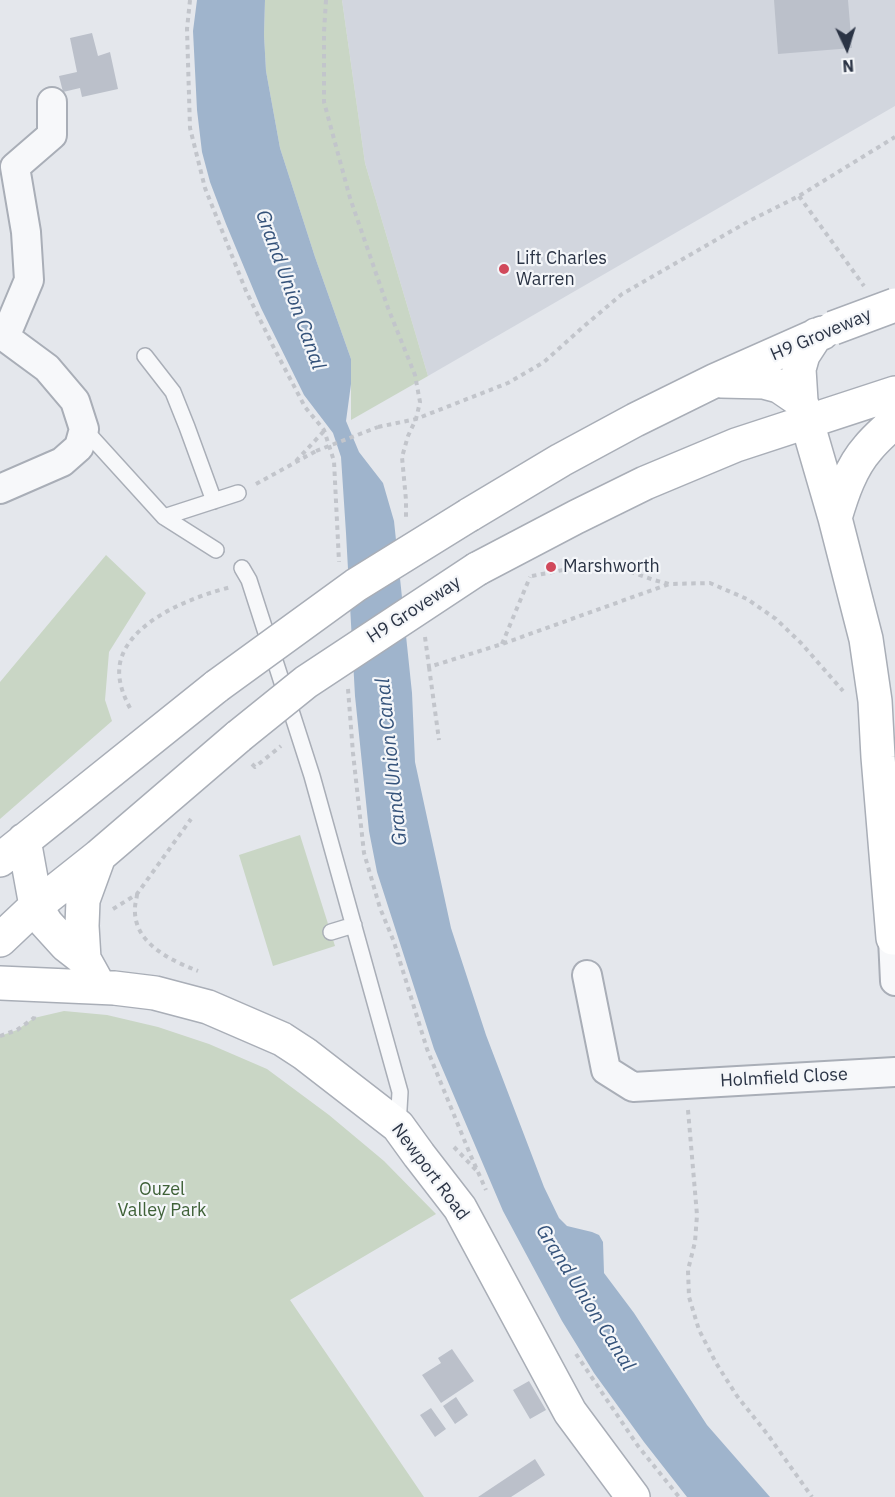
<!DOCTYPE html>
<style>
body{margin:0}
#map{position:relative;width:895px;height:1497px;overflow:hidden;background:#e4e7ec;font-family:"IBM Plex Sans",sans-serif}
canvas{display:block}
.north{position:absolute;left:817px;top:18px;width:60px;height:60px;-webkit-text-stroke:4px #f4f6f9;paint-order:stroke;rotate:176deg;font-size:16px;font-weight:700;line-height:24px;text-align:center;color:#2b3445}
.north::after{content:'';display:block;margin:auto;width:21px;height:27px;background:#2b3445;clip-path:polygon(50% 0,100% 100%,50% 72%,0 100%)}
</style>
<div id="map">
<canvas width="895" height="1497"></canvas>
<div class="north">N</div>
</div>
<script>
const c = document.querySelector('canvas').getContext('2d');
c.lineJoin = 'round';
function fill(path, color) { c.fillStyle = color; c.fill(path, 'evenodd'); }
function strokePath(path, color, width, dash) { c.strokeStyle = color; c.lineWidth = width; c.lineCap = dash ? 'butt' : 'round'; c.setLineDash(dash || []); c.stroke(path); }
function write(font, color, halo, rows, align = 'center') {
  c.font = font + ' "IBM Plex Sans",sans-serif'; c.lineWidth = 4.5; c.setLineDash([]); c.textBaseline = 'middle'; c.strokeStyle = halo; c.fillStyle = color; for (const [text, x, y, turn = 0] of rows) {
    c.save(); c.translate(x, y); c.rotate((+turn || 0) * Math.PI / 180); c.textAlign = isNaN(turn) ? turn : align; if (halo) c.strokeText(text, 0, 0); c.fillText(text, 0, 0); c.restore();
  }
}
fill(new Path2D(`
 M342 0H895V106L428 376 365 163Z`), '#d2d6de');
fill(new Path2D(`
 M265 0H342L365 163 428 376 351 420V359L315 257 280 148 266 71 264 35Z
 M106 555 146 593 109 652 105 700 112 721 0 819V682Z
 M300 835 335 946 273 966 239 855Z
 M64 1011 107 1015 158 1027 209 1044 267 1069 329 1115 384 1161 436 1214 290 1300 424 1497H0V1036L17 1030 34 1018Z`), '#c9d6c5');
fill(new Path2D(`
 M197 0H265L264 35 266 71 280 148 315 257 351 359V384L346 421 359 452 383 483 394 521 412 693 415 762 451 928 486 1035 544 1187 559 1218 567 1226 592 1232 599 1235 603 1242 604 1273 634 1313 707 1425 770 1497H687L644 1442 594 1373 562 1321 503 1211 434 1049 377 872 369 831 355 696 346 533 341 457 333 433 304 395 261 308 226 224 210 182 202 152 197 110 193 31Z`), '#9fb4cc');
fill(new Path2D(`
 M774 0H848L852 48 778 54Z
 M92 33 98 56 110 52 118 89 82 97 80 88 63 92 59 76 77 72 70 38Z
 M452 1349 474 1381 441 1403 422 1375 441 1363 438 1358Z
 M529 1381 546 1410 530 1419 513 1390Z
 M456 1397 468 1415 455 1424 443 1406Z
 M431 1408 446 1429 435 1437 420 1415Z
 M535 1459 545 1475 511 1497H478Z`), '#bbc0ca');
const lane = new Path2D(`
 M145 356 173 392 187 427 214 501
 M84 429 164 517 216 550
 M164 517 238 493
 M242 568 249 580 312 776 400 1092 398 1126
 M331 932 354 925`);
const street = new Path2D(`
 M0 336 5 337 47 368 75 401 84 429 79 447 62 462 0 489
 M5 337 29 280 26 232 15 167 52 135V102
 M893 938 895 981
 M587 975 606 1070 633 1087 895 1072`);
const secondary = new Path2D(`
 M816 335 803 355 799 369 801 401 835 518 866 639 875 701 878 757 893 938H895
 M721 381 764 382 779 386 801 401
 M469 515 561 460 635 420 716 380 822 333
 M835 518C842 494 851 467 868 448 876 438 886 430 895 421
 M477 569 576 517 645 483 736 445 895 393
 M24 840 36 906 46 923 66 945 84 959 99 986
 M0 860 217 686
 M0 940 36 906 99 856 239 736
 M84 959 82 926 83 900 99 856
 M0 983 114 988 155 993 208 1007 282 1039 305 1054 398 1126 419 1155 460 1208 570 1412 633 1497`);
strokePath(lane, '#a9aeb7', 18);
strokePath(street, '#a9aeb7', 32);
strokePath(secondary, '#a9aeb7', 36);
strokePath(new Path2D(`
 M190 0 187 29 190 128 205 188 246 291 275 350 305 407 324 430 334 461 339 562
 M326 0 324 32V102L350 198 388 308 415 375 420 402 416 419 408 436 402 457 406 500V520
 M799 196 864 286
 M378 427 416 419 508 383 544 362 583 327 622 294 749 221 799 196 895 137
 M296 461 324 431
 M256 484 316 451
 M532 576 568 569H602L628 571 654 580 669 584 710 583 747 599 776 619 801 643 843 691
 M425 637 429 667 502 644 669 584
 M502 644 530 577
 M429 667 439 740
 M348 689 353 753 364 853 380 908 394 942 427 1049 470 1154 486 1190
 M130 708C122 693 116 676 121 659 133 619 195 596 231 587
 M252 764 255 767 281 746
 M137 894C137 898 135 903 135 908 133 943 170 960 198 971
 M113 909 137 894 191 819
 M0 1036 17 1030 34 1018 35 1014
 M688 1110 697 1215 695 1242 688 1270 689 1297 699 1330 716 1363 737 1396 768 1435 812 1497
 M454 1147 476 1170
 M576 1354 638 1446 679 1497`), '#c2c5cb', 4, [4.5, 4.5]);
strokePath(lane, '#f7f8fa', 15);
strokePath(street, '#f7f8fa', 28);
strokePath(secondary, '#fff', 33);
const secondaryBridge = new Path2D(`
 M833 328 895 305
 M217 686 356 585 469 515
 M239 736 306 682 477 569`);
strokePath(secondaryBridge, '#a9aeb7', 36, []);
strokePath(new Path2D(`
 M316 451 378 427`), '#c2c5cb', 4, [4.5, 4.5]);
strokePath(secondaryBridge, '#fff', 33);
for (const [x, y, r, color] of [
 [504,269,6,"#d1495b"],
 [551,567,6,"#d1495b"]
]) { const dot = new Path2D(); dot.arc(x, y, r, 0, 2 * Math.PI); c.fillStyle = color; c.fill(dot); strokePath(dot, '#f4f6f9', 2); }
write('18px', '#2b3445', '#f4f6f9', [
 ["Lift Charles",516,259],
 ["Warren",516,280],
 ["Marshworth",563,567]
], 'left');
write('18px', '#2b3445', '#f4f6f9', [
 ["H9 Groveway",821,335,-23],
 ["H9 Groveway",414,610,-33],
 ["Holmfield Close",784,1078,-3],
 ["Newport Road",430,1172,53]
]);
write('18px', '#3f6138', '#f4f6f9', [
 ["Ouzel",162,1190],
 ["Valley Park",162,1211]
]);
write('italic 20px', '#34527a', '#f4f6f9', [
 ["Grand Union Canal",290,290,70],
 ["Grand Union Canal",392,762,-96],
 ["Grand Union Canal",585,1298,58]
]);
</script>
